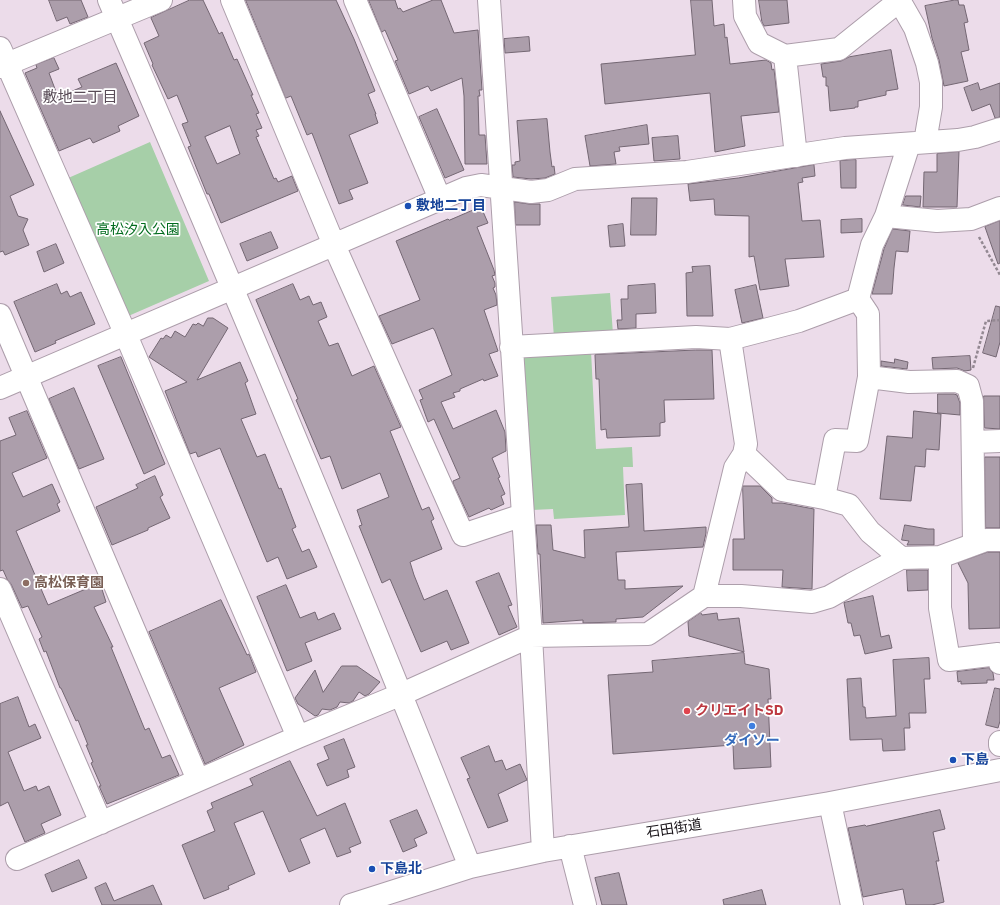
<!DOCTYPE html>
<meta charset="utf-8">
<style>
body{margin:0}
canvas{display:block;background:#ecdcea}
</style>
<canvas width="1000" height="905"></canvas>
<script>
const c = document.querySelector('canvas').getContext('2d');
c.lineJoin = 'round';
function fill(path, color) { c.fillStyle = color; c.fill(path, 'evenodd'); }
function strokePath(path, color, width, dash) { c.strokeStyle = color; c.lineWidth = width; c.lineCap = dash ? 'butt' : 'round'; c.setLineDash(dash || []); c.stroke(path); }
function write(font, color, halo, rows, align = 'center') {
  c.font = font + ' "IBM Plex Sans","Noto Sans JP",sans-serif'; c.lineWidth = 3.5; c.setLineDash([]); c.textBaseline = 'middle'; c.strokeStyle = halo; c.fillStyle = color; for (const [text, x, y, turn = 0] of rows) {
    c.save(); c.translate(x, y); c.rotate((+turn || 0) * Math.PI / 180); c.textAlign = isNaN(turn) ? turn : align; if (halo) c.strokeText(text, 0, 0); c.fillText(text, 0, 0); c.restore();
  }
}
fill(new Path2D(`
 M150 142 209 281 126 317 66 179Z
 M610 293 613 334 554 338 551 297Z
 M591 351 596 449 632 447 633 467H623L625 515 554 519 553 509 532 510 523 354Z`), '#a6cfa8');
const building = new Path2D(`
 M49 0H81L88 17 70 24 67 17 57 21Z
 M190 0H203L219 34 222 32 234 60 237 59 253 95H251L259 113 256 114 262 128 256 130 259 136 256 137 274 179 276 178 278 182 292 176 298 191 221 223 209 194H207L188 147 191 146 182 124 188 122 177 95 168 99 152 65 153 64 144 43 159 36 151 18ZM230 126 240 154 217 164 205 137Z
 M246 0H336L354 39 375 91 368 94 376 114H375L378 123 349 135 368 183 349 190 353 199 339 204 312 133 307 135 291 96 286 98Z
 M369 0H395L398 9 400 8 403 12 433 0H441L454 33 478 30 482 90H479L480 96H478L479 135H485L487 164H465L464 96 462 78 431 91 428 86 409 94 395 61 398 60 385 30 382 32Z
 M691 0H712L714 26 724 24 725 38 727 37 730 64 766 60 771 63 772 70 774 69 779 112 741 116 745 146 715 152 710 93 605 104 601 64 695 55Z
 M759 0H787L789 23 764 26 762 22Z
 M955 0H958L959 5H964L968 22 964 23 969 50 961 52 968 81 944 86 939 60 932 38 925 6Z
 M529 37 530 51 505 53 504 39Z
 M891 50 898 89 886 91V95L858 101V107H855V108L830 111 828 86H826V77H823L821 64 841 61 849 57Z
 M54 58 59 69 49 73 58 97 82 87 78 79 116 63 139 116 118 126 120 131 93 143 90 138 59 151 25 73 37 68 36 65Z
 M978 83 980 90 1000 83V117L995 118 990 104 972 111 964 88Z
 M437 109 464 170 445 178 419 117Z
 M0 111 34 185 10 196 18 216 28 219 23 230 29 245 5 255 3 251 0 252Z
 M547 119 550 152 552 167 554 166 555 174 545 178 531 179 513 177 512 165H515V162L520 161 517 121Z
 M647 125 649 144 619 147 620 151 614 152 616 164 590 166 585 136Z
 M678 136 680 159 654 161 652 138Z
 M959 152 957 207H923L924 172H937V154Z
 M856 160V188H841L840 161Z
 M814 165 815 176 802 178 803 182 798 183 802 221 820 220 824 257 785 259 789 286 760 290 754 256 749 257V216L715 215 714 199 690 201 688 184 738 178Z
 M906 196H921L920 207 903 205Z
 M632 198H657L656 235H631Z
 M515 202 529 204H540V225H516Z
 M481 207 488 223 477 227 494 270 495 275 492 276 495 283V287L493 288 496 295 497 305 484 310 498 351 489 354 498 376 484 381 483 379 460 389V391L453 393 455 397 441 402 453 429 496 410 505 432 506 451 492 458 500 477 498 478 505 494 501 496 504 504 491 510 489 508 469 517 453 483V481L460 478 434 419 428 422 420 400 423 399 419 390 452 375 435 331 433 328 392 344 379 316 420 300 396 241 448 219 449 220Z
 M862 219V232L841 233V220Z
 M1000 221V263L998 264 985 227Z
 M623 224 625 246 610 247 608 226Z
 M893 229 910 231 908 252 896 251 894 268 892 294H872L884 249Z
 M271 232 278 248 247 261 240 244Z
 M56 244 64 263 44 272 37 252Z
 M710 266 713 316H687L686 273 693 272 692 267Z
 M57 284 61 294 67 291 70 297 81 292 95 324 55 341 56 343 35 352 14 302Z
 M293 284 300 300 309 296 313 305 321 302 327 317 318 321 329 346 338 343 352 376 374 366 401 427 390 431 422 510 429 507 434 519 431 521 442 549 410 562 414 575 424 600 447 590 469 643 451 650 447 641 421 652 390 579 382 583 359 526 362 525 357 510 389 497 380 473 342 489 330 456 321 459 296 400 298 399 256 300Z
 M655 284 656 313 636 314V328L618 329 617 320H622L621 299H628V286Z
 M756 285 763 318 742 323 735 290Z
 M996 306 1000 307V342L996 357 983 353Z
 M208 318H213L228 328 197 380 240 362 248 381 245 383 256 414 241 419 257 457 265 454 279 489 281 488 296 527 292 529 302 552 309 549 317 567 287 579 278 557 267 562 220 448 198 457 196 452 190 454 165 391 187 382 149 357 161 338 163 339 166 335 171 338 175 331 185 337 193 324 196 325 198 323 203 326Z
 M696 350H712L714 399 664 400 665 422 660 423V436L607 438 606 429 601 430 599 379H596L595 355Z
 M970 356 971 370 965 371 957 368 933 369 932 358Z
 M121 357 165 464 144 474 98 366Z
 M895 359 908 362 907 369 881 366V361L894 363Z
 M74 388 104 459 79 469 49 399Z
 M938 394H954L957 395 960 403V415L938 413Z
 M984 396H1000V429L985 428Z
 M27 411 47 458 12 473 23 497 52 484 60 502 57 504 60 511 16 531 48 605 100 583 106 602 94 607 113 647H111L145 730 149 728 162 758 170 755 179 775 107 804 99 786H101L91 763 93 762 86 745H88L78 720 76 721 61 688H60L46 651 44 652 39 639 42 637 28 606 22 608 11 584 7 579 3 570 0 571V441L16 435 9 418Z
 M914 411 941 414 939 450 926 449 925 467 915 466 911 501 880 499 887 436 912 438Z
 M985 457H1000V528H986Z
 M155 476 163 495 160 497 170 518 148 528V530L112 545 96 507 138 488 136 485Z
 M642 484 644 531 706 527V533L703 547 616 552 618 580H625V589L683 586 643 617 616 619V622L583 623V620L543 623 540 554H538L536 525H551L553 550 585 558 584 530 629 527 626 485Z
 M743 486H760L772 498V503H782L814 509 812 589 782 587 783 570H733V539H744Z
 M905 525 928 529H934V545H907L909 541 902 540Z
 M988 552H1000V628L969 629 968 583 958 563Z
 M907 570H928V590L908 591Z
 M499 573 512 605 508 606 517 627 499 635 476 582Z
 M286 585 300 618 315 612 318 620 334 613 341 629 305 643 312 661 287 671 257 597Z
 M873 596 881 637 889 635 892 648 865 654 860 635 854 636 851 623H848L844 603Z
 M221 600 247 655 249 654 256 672 219 688 244 745 205 764 149 632Z
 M701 613 702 615 717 613 718 620 739 618 744 652 689 636 688 622Z
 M744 653 745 664 769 669 771 699H768L771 767 734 769 733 745 613 754 608 675 653 672 652 661Z
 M929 658 930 679H924L926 713H909L910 728H904L905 750 883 751 882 739 850 740 847 679 861 678 863 707H865L866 718 896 716 893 660Z
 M342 666H357L380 682 369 694 365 696 359 692 353 701 349 703 340 702 337 707 330 710 322 709 318 715 315 716 298 704 295 698 315 670 323 692Z
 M989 668 993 673 994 680H987V683L961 684V681L958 682 957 672Z
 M995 688 1000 689V721L998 728 986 725Z
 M18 697 29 727 35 724 41 738 8 752 24 791 36 786 38 791 49 786 61 815 41 824 45 833 25 842 8 802 0 806V704Z
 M344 739 355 767 347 770 349 777 327 786 317 764 329 759 324 747Z
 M489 746 495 762 502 760 506 770 520 764 527 780 498 794 508 821 488 828 467 779 470 778 461 758Z
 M290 761 317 816 345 803 361 843 349 848 351 852 337 857 325 828 300 839 310 863 289 872 263 811 234 823 255 874 228 886 229 889 204 899 182 845 215 831 207 811 213 808 211 803 253 785 250 779Z
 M417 810 427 833 414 839 417 846 403 852 390 821Z
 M940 810 945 829 933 832 939 861H936L944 902 932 905H906L903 889 863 897 848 828 865 825 866 826Z
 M79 860 87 878 52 892 45 875Z
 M619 873 627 905H602L595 878Z
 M106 883 114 901 153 885 162 905H102L95 888Z
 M762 890 766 905H724L723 900Z`);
fill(building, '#ac9eab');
strokePath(building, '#746773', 1);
const minor = new Path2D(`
 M109 0C233 287 355 576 470 867
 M232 0 334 245 463 535 523 515
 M355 0 440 199
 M489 0 531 636 543 851
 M744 0 745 16 759 43 785 56 796 156
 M899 0 915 28 927 63 931 82V107L925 142
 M0 48 126 335 298 737
 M785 56 839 49 899 1
 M0 67 161 0
 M886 216 937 221 971 219 1000 208
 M0 315 198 780
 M730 339 799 321 858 299
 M869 377 909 382 957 381 968 386 972 401 974 544
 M0 388 466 188 481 185 531 192 548 190 575 179 687 172 845 148 958 140 975 137 1000 129
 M974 442 1000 441
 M744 454 782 490 824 498
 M940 557V608L949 660 998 654 1000 663
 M901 558 870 532 849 505 824 498 835 440 857 441 869 377 868 314 858 299 872 245 886 216 909 144
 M0 589 101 823
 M704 596H741L812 602 829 597 852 584 901 558 940 557 986 540H1000
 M1000 742V745
 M830 803 852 905
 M570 846 585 905
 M17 859 298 737 402 694 531 636 648 634 704 596 735 468 744 454 746 444 730 339 696 337 511 347
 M351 905 470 867 543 851 830 803 1000 770`);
strokePath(minor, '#ad9eab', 24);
strokePath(new Path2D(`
 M979 237 1000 275
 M973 368 986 321 1000 320`), '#938892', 2.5, [3, 2]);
strokePath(minor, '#fff', 22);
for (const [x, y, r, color] of [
 [408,206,4,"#1a4fb4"],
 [26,583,4,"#8d6e63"],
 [687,711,4,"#e0444e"],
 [752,726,4,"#3f7fe0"],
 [953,760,4,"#1a4fb4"],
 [372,869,4,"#1a4fb4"]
]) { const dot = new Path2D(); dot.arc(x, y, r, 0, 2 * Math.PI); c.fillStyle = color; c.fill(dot); strokePath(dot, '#fff', 1.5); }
write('bold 14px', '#164399', '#fff', [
 ["敷地二丁目",416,206],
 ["下島",961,760],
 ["下島北",380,869]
], 'left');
write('14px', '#006b1d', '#fff', [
 ["高松汐入公園",138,230]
]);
write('bold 14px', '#785e54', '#fff', [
 ["高松保育園",34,583]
], 'left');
write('bold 14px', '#be3a42', '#fff', [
 ["クリエイトSD",695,711]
], 'left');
write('bold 14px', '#366cbe', '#fff', [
 ["ダイソー",752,741]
]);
write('14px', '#151015', '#fff', [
 ["石田街道",674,829,-9]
]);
write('15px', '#594c57', '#fff', [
 ["敷地二丁目",80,98]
]);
</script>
